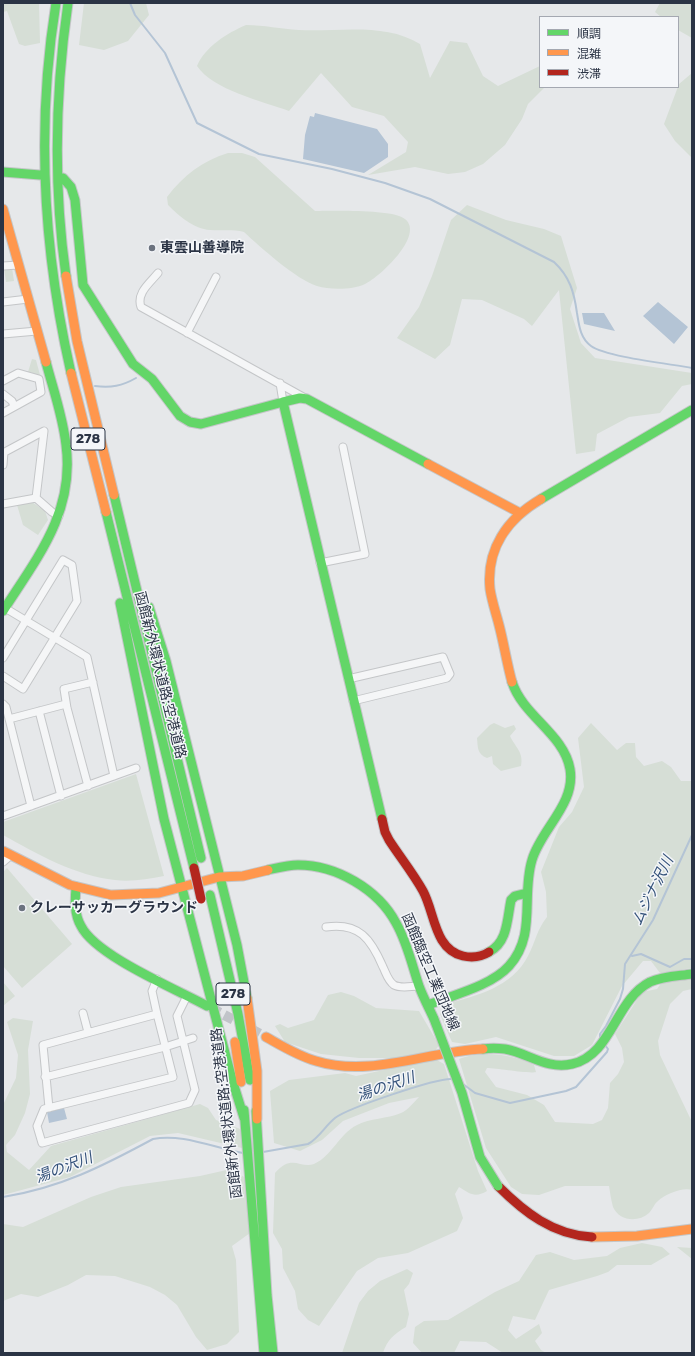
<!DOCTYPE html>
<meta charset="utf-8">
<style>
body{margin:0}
#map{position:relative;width:695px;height:1356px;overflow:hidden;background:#e6e8ea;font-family:Rubik,"Noto Sans JP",sans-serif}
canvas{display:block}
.frame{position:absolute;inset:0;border:4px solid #2b3445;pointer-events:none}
.legend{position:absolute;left:539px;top:16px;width:140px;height:72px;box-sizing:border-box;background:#f4f6f9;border:1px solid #a4a8b1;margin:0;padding:5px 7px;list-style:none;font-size:12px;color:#2b3445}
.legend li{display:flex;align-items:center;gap:8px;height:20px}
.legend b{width:20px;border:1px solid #a4a8b1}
</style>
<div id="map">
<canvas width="695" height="1356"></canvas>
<div class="frame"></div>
<ul class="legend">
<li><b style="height:5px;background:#63d668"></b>順調</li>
<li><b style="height:5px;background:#ff974d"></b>混雑</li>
<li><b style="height:5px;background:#b3261e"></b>渋滞</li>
</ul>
</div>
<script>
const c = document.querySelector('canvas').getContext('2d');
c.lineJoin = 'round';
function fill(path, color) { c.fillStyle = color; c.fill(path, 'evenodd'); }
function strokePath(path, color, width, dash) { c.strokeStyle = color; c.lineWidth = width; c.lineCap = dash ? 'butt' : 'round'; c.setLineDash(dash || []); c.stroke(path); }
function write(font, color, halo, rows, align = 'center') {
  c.font = font + ' Rubik,"Noto Sans JP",sans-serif'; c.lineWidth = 3; c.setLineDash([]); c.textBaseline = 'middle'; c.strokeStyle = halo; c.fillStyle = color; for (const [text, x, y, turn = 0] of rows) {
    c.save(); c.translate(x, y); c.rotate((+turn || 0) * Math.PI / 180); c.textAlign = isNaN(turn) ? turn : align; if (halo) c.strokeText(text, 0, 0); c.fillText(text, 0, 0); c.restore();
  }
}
fill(new Path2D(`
 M3 3H39L40 43 25 46 19 44 7 11 3 12Z
 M84 3H146L149 15 128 41 104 50 79 45Z
 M660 3H692V38L678 30V17H661L655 12Z
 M246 25C264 25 281 29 299 30 338 32 385 22 420 44L430 78 450 41 467 43 483 76 498 86 540 66V87H545L528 104 522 119 505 145 483 164 465 172 448 174 415 167 368 175 406 152 408 142 384 116 352 107 321 73 289 111C262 101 213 90 197 66 205 47 227 33 246 25Z
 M692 73V158L675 141 664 124 679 84Z
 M228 153H242L255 157 315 211C334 211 392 209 405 219 425 235 380 277 365 284 352 290 330 290 317 286 297 280 260 247 244 232 233 229 222 231 210 230 194 229 179 216 168 205L167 197C184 175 202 161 228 153Z
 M467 205 506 220 544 229 561 236 577 288 570 309 581 343 595 358 692 373V384L682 386 660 413 629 417 597 434 595 451 576 454 559 290 532 326 524 319 482 300 462 299 450 345 435 359 397 338 419 307 432 276 451 220Z
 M12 268 14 281 6 282 4 269Z
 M32 359 36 360 40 375 28 372Z
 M32 502 45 511 48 520 38 535 23 525 17 505Z
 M494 723 505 728 514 725 516 729 510 736C515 747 524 752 521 766L501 771 493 764 492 756 487 758C477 754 478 748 477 738L490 725Z
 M591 723 617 750 626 743H635L636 757 644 766 662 761 671 767 681 781H692V968L660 973 651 961H643L622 986 592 1045 574 1056H554L496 1037 465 1044 452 1042 440 1014 445 1004C477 996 512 987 528 956 536 941 536 931 547 917L546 892 541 872 559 827 572 812 584 787 578 738Z
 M136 774 164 876C148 879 131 882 115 880 76 876 37 854 3 835V822Z
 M7 868 72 944 22 988 3 966V872Z
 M692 977V989L683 991 670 1004 658 1041 660 1055 692 1122V1190C683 1187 665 1194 658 1201 654 1204 653 1209 649 1213 638 1223 619 1221 613 1207 611 1200 610 1192 609 1186H565L539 1195 522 1194 511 1187 486 1148 459 1059C482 1050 512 1054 534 1065L536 1072C529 1074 497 1068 487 1068L485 1072 496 1087 527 1095 544 1105 555 1122 593 1124 602 1120 608 1108 610 1083 618 1074 624 1062 622 1048 615 1034 642 992 657 989 662 982Z
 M3 982 15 996 3 1006Z
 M341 992 354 996 376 1008 419 1011 439 1045 435 1051 399 1058H359L321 1054 285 1042 275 1026 280 1024 288 1028 314 1020 328 995Z
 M13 1018 33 1021 28 1050 30 1094 25 1113 15 1135 6 1145 7 1152 29 1170 51 1146 200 1104 208 1108 216 1120 243 1130 242 1148 178 1133 150 1136 70 1177 3 1195V1105L16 1078 18 1055 7 1022Z
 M435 1059 444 1064 478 1171 487 1191C475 1198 470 1194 459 1187L455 1194 463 1218 457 1231 408 1253 378 1258 357 1271 319 1326 308 1320 298 1309 295 1291 283 1268 282 1249 273 1233 275 1173C292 1153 300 1169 314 1164 332 1156 339 1134 357 1125 370 1118 387 1119 401 1113 408 1110 414 1102 419 1097L389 1103 343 1121 322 1140 300 1151 274 1143 270 1091 289 1080 345 1073 356 1076Z
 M231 1169 246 1178 250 1233 232 1246 236 1260 239 1332 227 1344 207 1350 196 1337 177 1305 165 1295 150 1287 115 1276 86 1275 68 1285 38 1297 21 1294 3 1301V1224L23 1227 91 1197 121 1187 200 1176Z
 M642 1243 662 1247 670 1254 651 1265H617L608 1272 597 1276 549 1290 535 1320 513 1316 508 1330 516 1339 539 1324 542 1333 535 1341 541 1350 546 1353H503L486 1342 460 1341 454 1353H422L413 1343 415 1327 424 1321 448 1320 495 1292 519 1281 536 1255 550 1252 574 1260 607 1256 620 1248Z
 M677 1247 692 1248V1259Z
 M407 1269 413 1273 409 1284 404 1290 409 1314 406 1327C394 1334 387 1340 383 1353H342L359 1303 368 1291 380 1281Z`), '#d6ded6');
fill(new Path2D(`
 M315 113 377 129 388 144V157L364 173 303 159 305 135 310 116 314 117Z
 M658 302 688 327 674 344 643 316Z
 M582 313H604L615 331 584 324Z
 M64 1108 67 1119 49 1123 47 1112Z`), '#b4c4d5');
strokePath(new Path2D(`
 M130 3 135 15 165 53 197 123 259 154 332 169 385 183 430 199 554 262C570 277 574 292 577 313 579 325 580 338 591 346 606 357 671 364 692 368
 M95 386C111 388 122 386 136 378
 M632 956 641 954 670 967 684 959H692
 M600 1039V1034L606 1026 620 999 623 989 625 964 653 920 692 835
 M463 1084 475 1093 510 1103 566 1091 576 1087 607 1052 608 1049 605 1045
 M263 1152 308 1144C319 1138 325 1126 335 1118 348 1108 436 1078 452 1079
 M3 1197C60 1188 103 1166 153 1139 182 1133 214 1148 243 1153`), '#b4c4d5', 2);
strokePath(new Path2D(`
 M211 1008 266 1037`), '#c1c4c9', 10, [10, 5]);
const street = new Path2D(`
 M3 266 18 265
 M158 273C150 283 136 293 141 307L305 398
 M3 302 28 299
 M187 333 216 277
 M3 334 37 331
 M3 381 18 373 39 379 41 392 3 413
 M280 383 283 402
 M3 394 12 401 14 406
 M3 453 44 431 36 498
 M3 465 4 452
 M36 498 52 512 59 516
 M3 504 36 498
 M320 563 365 554 343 447
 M5 608 87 657 114 776
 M3 658 63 560 72 565 77 601 23 689 3 676
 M348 679 443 657 450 674 447 678 353 701
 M3 704 6 707 31 806
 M39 711 61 796
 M9 719 66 704
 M88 786 67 708 64 689 93 682
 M3 816 136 768
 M3 862 11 855
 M326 927C359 922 371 939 383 967 386 973 388 981 394 985 401 989 411 986 419 986
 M83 1013 88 1032
 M157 1014 173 1077 44 1109 37 1126 42 1143 189 1103 195 1090 177 1016 187 996
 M45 1077 165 1047 193 1038
 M49 1108 43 1045 157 1014 152 991 157 979`);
const fast = new Path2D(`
 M56 3C36 127 43 250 71 373
 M3 172 40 175
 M63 178 71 187 75 200 83 285 133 364 152 379 180 416 190 422 201 424 283 402 300 398 307 399 428 464
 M66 276C53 184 55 94 68 3
 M283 402 382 819
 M114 495 201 858
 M541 499 692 410
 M106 512 194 868
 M120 603 164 819 231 1076 244 1118
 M149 607 166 661 237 945 247 998
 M3 611C37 558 75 512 66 445 63 417 53 389 46 362
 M268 870C277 868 288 865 298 865 336 865 378 889 396 923 407 942 412 965 419 986 423 997 429 1008 434 1019
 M76 887C75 900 74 914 81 926 96 956 176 989 207 1006
 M210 895 238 1014 250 1080
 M489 952C508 942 507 919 511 900L515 896 527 893
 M428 1005C453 995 491 986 509 966 537 935 521 896 532 860 541 829 576 804 570 769 564 734 523 716 512 682
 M483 1049C490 1048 497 1048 505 1049 528 1053 547 1070 572 1064 612 1055 615 1000 650 982 663 976 678 976 692 974
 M244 1110 264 1353
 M256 1111 267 1295 273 1353`);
const slow = new Path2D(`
 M3 209 46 362
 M66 276 77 341 114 495
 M71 373 106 512
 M428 464 520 513
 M512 682C507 664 504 644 499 625 496 613 492 602 490 589 486 549 507 519 541 499
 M3 851 70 885 111 895 159 893 219 877 243 876 268 870
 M247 998 257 1071V1119
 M266 1037C282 1046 298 1056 316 1061 371 1078 428 1051 483 1049
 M235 1042 241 1082
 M592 1237 637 1236 692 1229`);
const jam = new Path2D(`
 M382 819 385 832 389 840C400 857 413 873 423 891 435 913 434 949 463 956 472 958 481 957 489 952
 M498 1186C524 1212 553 1235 592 1237`);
strokePath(street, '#c4c6c8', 9);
strokePath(fast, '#c4c6c8', 11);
strokePath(slow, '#c4c6c8', 11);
strokePath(jam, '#c4c6c8', 11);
strokePath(street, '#f5f6f7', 7);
strokePath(fast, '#63d668', 9);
strokePath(slow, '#ff974d', 9);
strokePath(jam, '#b3261e', 9);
const fastBridge = new Path2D(`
 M434 1019 462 1093 480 1157 498 1186`);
const jamBridge = new Path2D(`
 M194 868 201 899`);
strokePath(fastBridge, '#c4c6c8', 11, []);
strokePath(jamBridge, '#c4c6c8', 11, []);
strokePath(fastBridge, '#63d668', 9);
strokePath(jamBridge, '#b3261e', 9);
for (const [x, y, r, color] of [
 [152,248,4,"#6c737f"],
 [22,908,4,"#6c737f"]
]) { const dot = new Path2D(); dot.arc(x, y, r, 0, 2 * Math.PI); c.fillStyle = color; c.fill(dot); strokePath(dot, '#f4f6f9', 1.5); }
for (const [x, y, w] of [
 [88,439,34],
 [233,994,34]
]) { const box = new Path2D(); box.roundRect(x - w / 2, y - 11, w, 22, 3); c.fillStyle = '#f4f6f9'; c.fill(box); strokePath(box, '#2b3445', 1); }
write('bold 13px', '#2b3445', null, [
 ["278",88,439],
 ["278",233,994]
]);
write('bold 14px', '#2b3445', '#f4f6f9', [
 ["東雲山善導院",160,248],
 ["クレーサッカーグラウンド",30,908]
], 'left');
write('14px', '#2b3445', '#f4f6f9', [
 ["函館新外環状道路;空港道路",160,675,76],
 ["函館臨空工業団地線",430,972,67],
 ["函館新外環状道路;空港道路",227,1113,-97]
]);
write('italic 15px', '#34527a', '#f4f6f9', [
 ["ムジナ沢川",653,891,-64],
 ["湯の沢川",386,1087,-19],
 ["湯の沢川",64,1168,-21]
]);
</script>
